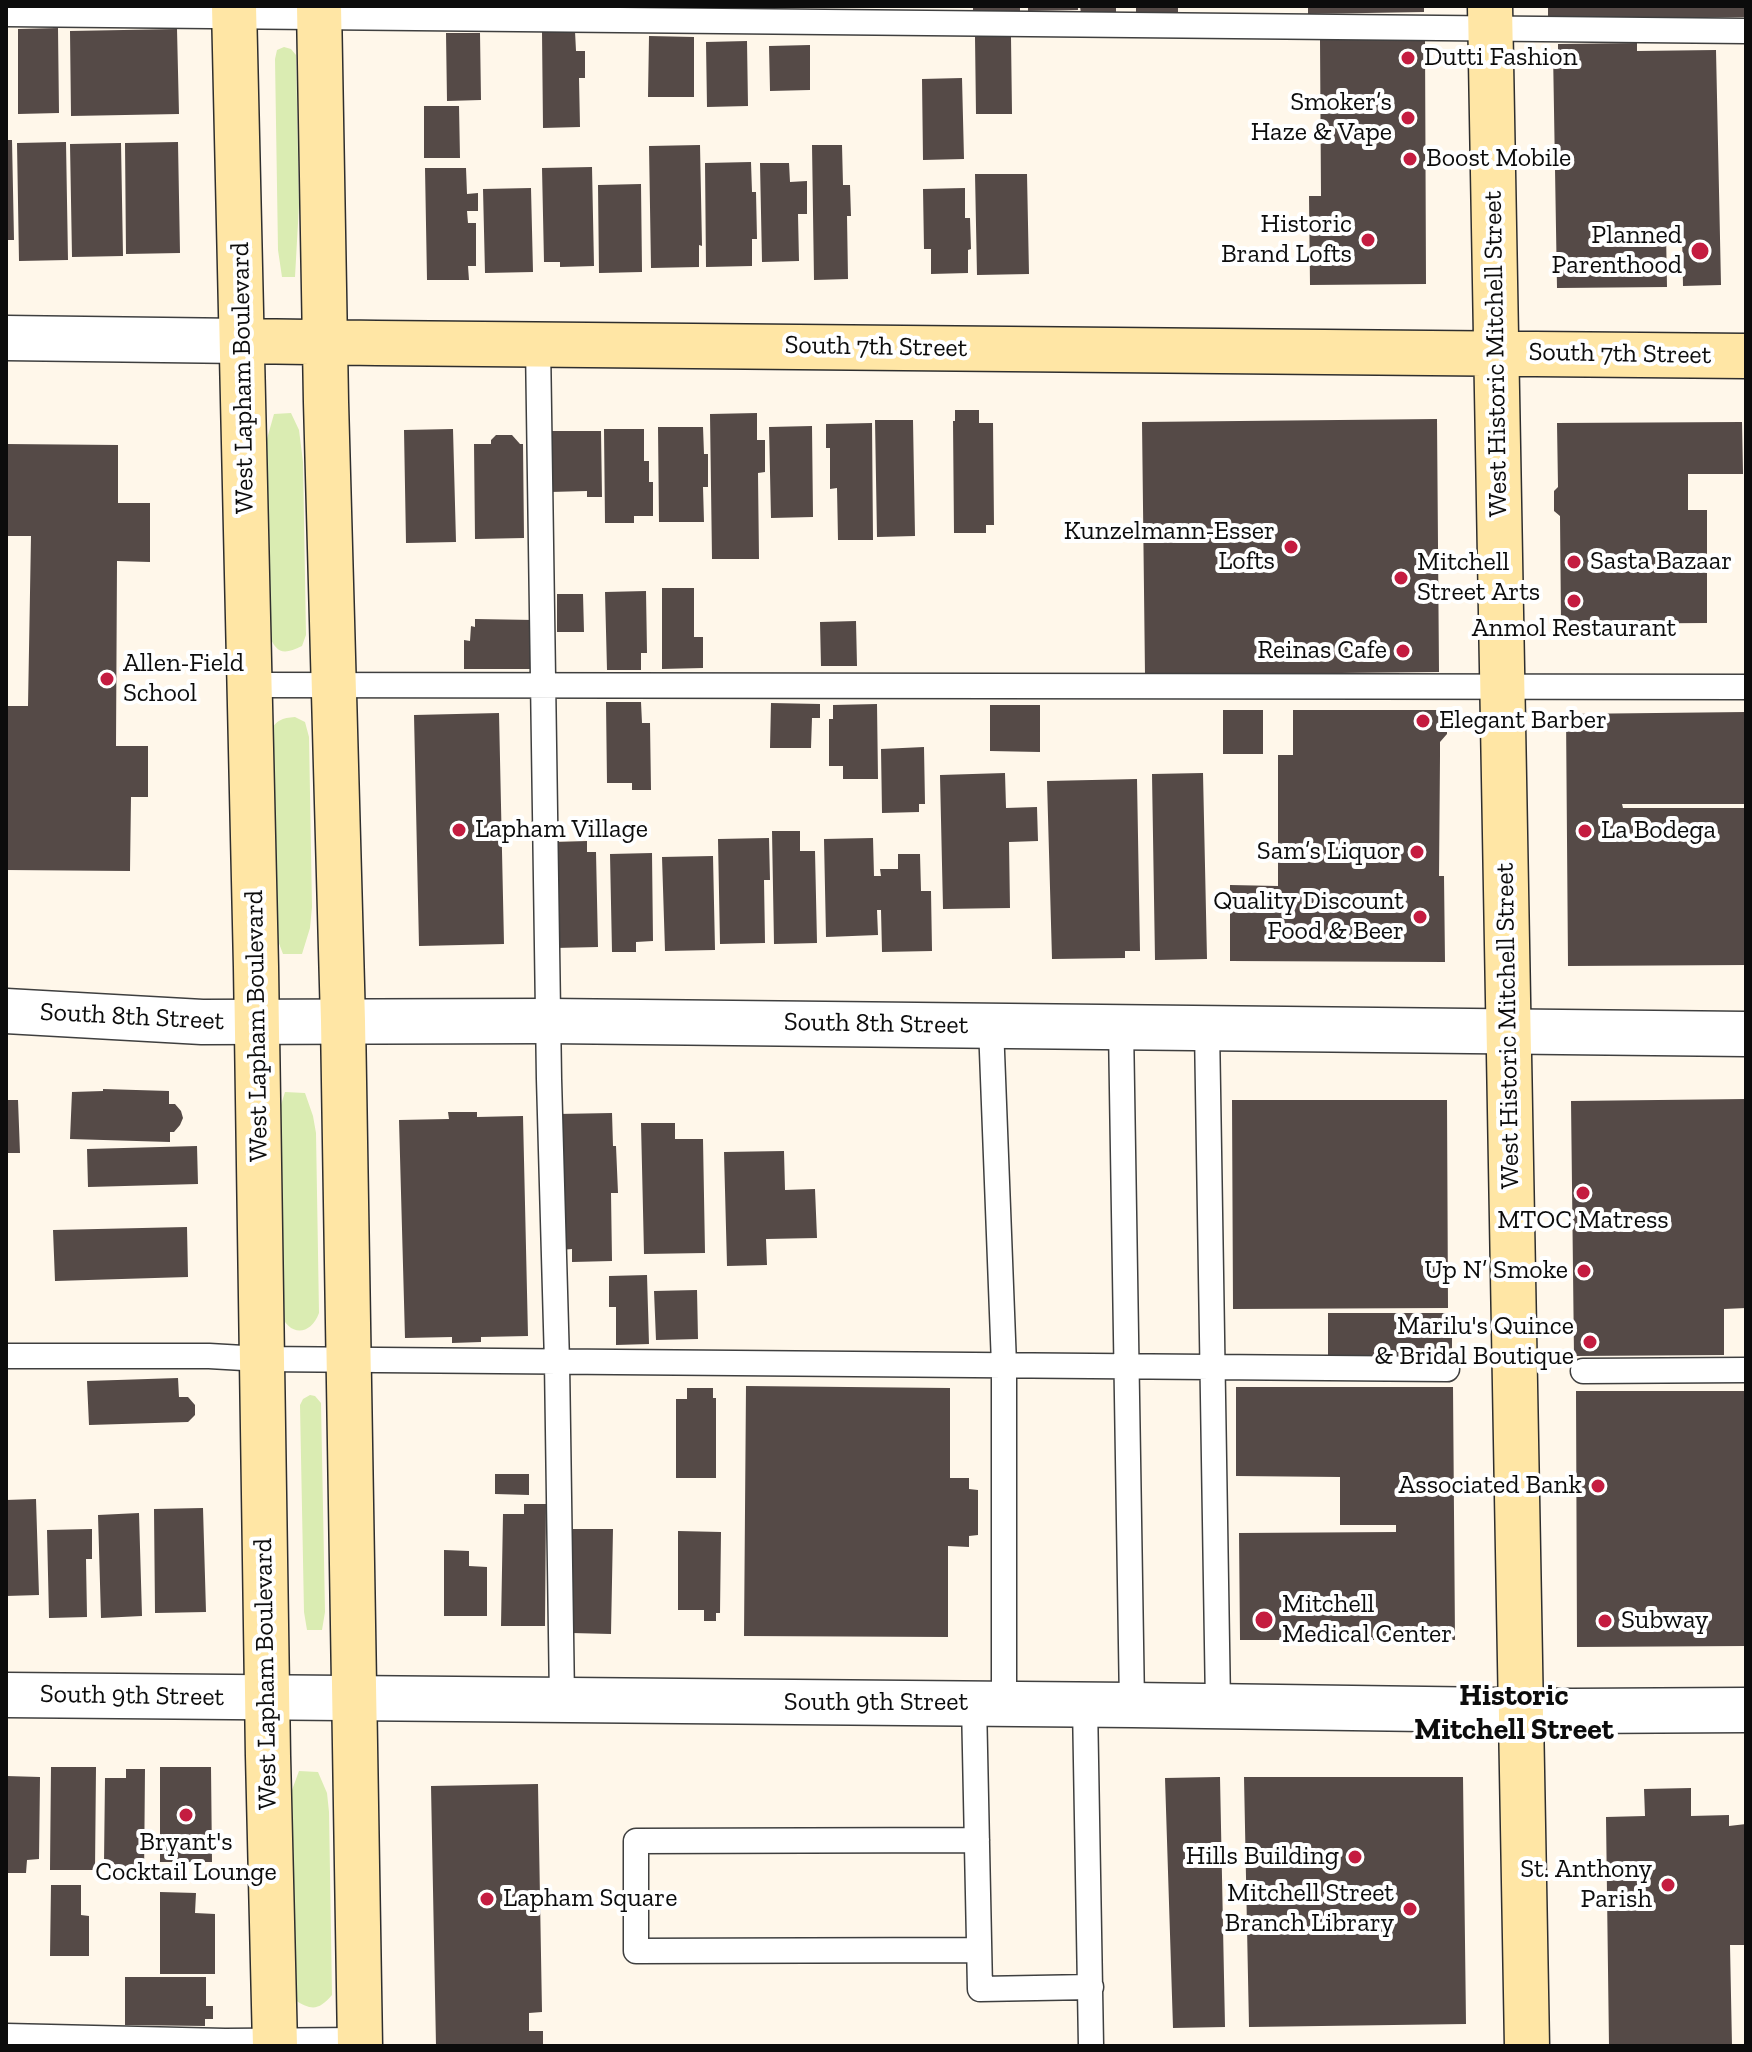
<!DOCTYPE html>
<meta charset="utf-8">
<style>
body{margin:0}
#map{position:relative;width:1752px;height:2052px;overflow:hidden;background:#fff7ea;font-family:"Zilla Slab",serif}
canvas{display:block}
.frame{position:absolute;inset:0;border:8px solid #0c0c0c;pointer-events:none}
</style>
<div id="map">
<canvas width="1752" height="2052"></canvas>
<div class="frame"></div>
</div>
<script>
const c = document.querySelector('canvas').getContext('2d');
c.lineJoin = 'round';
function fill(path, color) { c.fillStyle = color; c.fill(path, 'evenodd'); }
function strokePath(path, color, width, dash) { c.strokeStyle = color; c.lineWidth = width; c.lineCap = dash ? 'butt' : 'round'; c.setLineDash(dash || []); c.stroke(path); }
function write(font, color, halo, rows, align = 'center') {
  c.font = font + ' "Zilla Slab",serif'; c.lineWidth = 8; c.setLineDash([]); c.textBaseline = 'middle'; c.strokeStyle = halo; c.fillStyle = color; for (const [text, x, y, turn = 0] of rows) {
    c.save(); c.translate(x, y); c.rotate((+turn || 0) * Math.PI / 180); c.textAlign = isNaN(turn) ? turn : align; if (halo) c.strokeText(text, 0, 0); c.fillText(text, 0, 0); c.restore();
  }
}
fill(new Path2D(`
 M284 47 291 49 296 55 299 205 295 277H282L278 250 275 59 277 50Z
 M291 413 299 430 303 462 306 635 302 646C284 655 276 654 269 634L265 446 274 414Z
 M295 717 305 722 309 737 312 907 310 928 302 954H283L275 933 270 732C276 720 282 718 295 717Z
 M285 1092 305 1093 313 1116 316 1133 319 1313C310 1337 288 1336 280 1312V1108Z
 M310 1395 315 1396 321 1403 325 1612 322 1630H307L304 1612 300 1405 303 1399Z
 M299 1771 318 1772 327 1793 329 1812 332 1995C319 2010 312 2011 295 2000L289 1813 292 1790Z`), '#daecb2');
fill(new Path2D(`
 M973 6H1020V11L973 12Z
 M1028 6H1078V10L1028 11Z
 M1080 6H1116V14H1081Z
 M1136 6H1178V13H1136Z
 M1308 6H1424V12L1308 14Z
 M1548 6H1746V17L1548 21Z
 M58 28 59 113 18 114V29Z
 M177 29 179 114 71 116 70 31Z
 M575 31 576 51H585V78H579L580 127 543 128 542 32Z
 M446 33H480L481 100 447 101Z
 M649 36 694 37V97H648Z
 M975 37H1011L1012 114H976Z
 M1425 39 1426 284 1310 285 1309 196H1321L1320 40Z
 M747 41 748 106 707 107 706 42Z
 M1637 43V51L1716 50 1721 285 1683 286 1682 232H1666L1667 287 1557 288 1553 51H1558V44Z
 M810 45V90L770 91 769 46Z
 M962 78 964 159 923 160 922 79Z
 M424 106H459L460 158H424Z
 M6 140H12L14 240H6Z
 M66 142 68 260 19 261 17 143Z
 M178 142 180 253 126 254 125 143Z
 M121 143 123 256 72 257 70 144Z
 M700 145 702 246 699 245V267L651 268 649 146Z
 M812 145H842L843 185H850L851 216H847L848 279 814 280Z
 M751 162 752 192H756L757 239H752V266L706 267 705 163Z
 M760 163H789L790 182 807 181V214H798L799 261 762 262Z
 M592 167 594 266 560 267V262H544L542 168Z
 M425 168H466L467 194 478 193V211H467L468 223H476V266H468L469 280H427Z
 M975 174H1027L1029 274 977 275Z
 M641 184 642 272 599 273 598 185Z
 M531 188 533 272 485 273 483 189Z
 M965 188V218H970L971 249 968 250V273L931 274V249H924L923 189Z
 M955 410H979V423H993L994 525H986V533H954L953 421H955Z
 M757 413V440H765V472L758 473 759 559H712L710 414Z
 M1437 419 1439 672 1145 675 1142 422Z
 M875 420H913L915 536 877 537Z
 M1742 422 1743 474H1688V510H1707V623L1561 624 1560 516 1554 511V491L1558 487 1557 423Z
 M872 423 873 540H838L837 488 830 489V448H826V424Z
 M812 426 813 517 771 518 769 427Z
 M658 427H703L704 454H708V487H703L704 522H659Z
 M453 429 456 542 406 543 404 430Z
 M604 429H644V461H649V482H653V516H634V523H605Z
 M549 431H601L602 497H587V491L550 492Z
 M496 435H512L520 444H523L524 538 475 539 474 444H491V440Z
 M6 444 118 445V503H150V562L117 561 116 746H148V797H131L130 871 6 870V706H28L31 536H6Z
 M662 588H694V637H703V668L662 669Z
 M646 591 647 653H641V670H607L605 592Z
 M557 594H583L584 632H557Z
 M475 619 534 620 533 669H464V640L470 641 471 626 475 627Z
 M856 621 857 666H821L820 622Z
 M606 702H641L642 723H650L651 790H632V783H607Z
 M771 703 820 704V718H812L811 748H770Z
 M877 704 878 779H843V766H829V719H833V705Z
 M990 705H1040V752L990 751Z
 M1223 710H1263V754H1223Z
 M1293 710H1439L1447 718V734L1440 742V756L1439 876H1444L1445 962 1230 961V885L1278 886V755H1293Z
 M1746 712V804H1622L1623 808H1746V965L1568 966 1566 714Z
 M499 713 504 944 419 946 414 715Z
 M924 747 925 804H919V812L882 813 881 749Z
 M1005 773 1006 808 1037 807 1038 841 1009 842 1010 908 943 909 940 775Z
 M1203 773 1207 959 1155 960 1152 774Z
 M1137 779 1140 951H1125V958L1052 959 1047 781Z
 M772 831H800V851H815L817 943 774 944Z
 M769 838 770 880H764L765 943 720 944 718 839Z
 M873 838 874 876H881L880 869H898V854H920L921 891H931L932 951 882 952 881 910H877L878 935 826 937 824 839Z
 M587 841V852H596L598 947 555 948 553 842Z
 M652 853 653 941 636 942V952H612L610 854Z
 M713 856 715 950 665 951 662 857Z
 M103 1089 169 1091V1104H175L181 1111 183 1118 180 1125 174 1132H170V1142L70 1139 72 1092 103 1091Z
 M1746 1099V1308L1724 1309V1355L1574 1356 1571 1101Z
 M6 1100H18L20 1153H6Z
 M1232 1100H1447L1448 1308 1233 1309Z
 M448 1112H477V1117L523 1116 528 1336 481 1337V1342L452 1343V1337L405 1338 399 1120 449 1119Z
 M612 1113 613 1146H616L618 1193H611L612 1261 572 1262V1249L560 1250 557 1114Z
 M641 1123H675V1139H703L705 1253 644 1254Z
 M197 1146 198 1184 88 1187 87 1149Z
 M784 1151 785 1190 815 1189 817 1238 766 1239 767 1265 727 1266 724 1152Z
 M187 1227 188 1277 55 1281 53 1230Z
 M647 1275 649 1344 616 1345V1307H609V1276Z
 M697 1290 698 1339 656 1340 654 1291Z
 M1328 1313H1452V1356L1328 1355Z
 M178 1378 179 1397H188L195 1405V1415L188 1422 89 1425 87 1381Z
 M746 1386 950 1388V1478H969V1489L978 1490V1535L969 1536V1547L948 1546V1637L744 1636Z
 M1236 1387H1453L1455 1640H1240L1239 1533 1396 1532V1525H1340V1477L1236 1476Z
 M687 1388H713V1398H716V1478H676V1399H687Z
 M1576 1391H1746V1646L1577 1647Z
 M495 1474H529V1495L495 1494Z
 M36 1499 39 1595 6 1596V1500Z
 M524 1504H546L545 1626H501L503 1514H524Z
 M203 1508 206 1612 155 1613 154 1509Z
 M139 1513 142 1616 101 1618 98 1515Z
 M92 1529V1559H86L87 1617 49 1618 47 1530Z
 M573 1529H613L611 1634 572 1633Z
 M678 1531 721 1532 720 1613H716V1621H704V1610H678Z
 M444 1550 469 1551V1566L487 1567V1616H444Z
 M51 1767H96L95 1870H50Z
 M160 1767H211L212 1862H160Z
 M126 1769H145L144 1880H114L115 1864 104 1863 105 1778H126Z
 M6 1776 40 1777 39 1859 27 1860 26 1873H6Z
 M1220 1777 1225 2027 1173 2028 1165 1778Z
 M1244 1777H1463L1466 2024 1249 2027Z
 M538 1784 542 2012 529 2013V2031H543V2046H436L431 1786Z
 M1691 1788V1816L1729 1815V1826L1746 1824V1945H1730L1732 2046H1609L1606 1817 1645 1816 1644 1789Z
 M51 1885H81V1915L89 1916V1956H50Z
 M160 1892 196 1893 195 1913 215 1914V1974H160Z
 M125 1977H206V2006H213V2019H205V2026L125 2025Z`), '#554a47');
const lane = new Path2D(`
 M6 14 1746 31
 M538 344 549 1079 557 1362 562 1700
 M250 685 1746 687
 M991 1026 1004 1365V1703
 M1121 1027 1132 1705
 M1207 1028 1218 1705
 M6 1356H209L261 1359 1447 1369
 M1583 1371 1746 1370
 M974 1703 980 1989 1091 1987
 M1085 1704 1091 2046
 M977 1840 636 1841V1951L979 1950
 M6 2036 225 2041 360 2040`);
const street = new Path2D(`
 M6 338 242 341
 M6 1011 202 1022 549 1021 1746 1034
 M6 1695 1132 1705 1572 1711 1746 1710`);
const secondary = new Path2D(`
 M234 6 256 967 268 1756 275 2046
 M319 6 326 402 343 1021 360 2046
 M1490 6 1527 2046
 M242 341 377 343 1746 356`);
strokePath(lane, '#3f3f3f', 27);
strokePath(street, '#3f3f3f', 47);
strokePath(secondary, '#2e2e2e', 47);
strokePath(lane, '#fff', 24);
strokePath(street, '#fff', 44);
strokePath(secondary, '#ffe6a5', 44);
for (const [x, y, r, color] of [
 [1408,58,8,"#c41c40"],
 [1408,118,8,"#c41c40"],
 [1410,159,8,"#c41c40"],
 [1368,240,8,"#c41c40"],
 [1700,251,10,"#c41c40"],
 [1291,547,8,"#c41c40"],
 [1574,562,8,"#c41c40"],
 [1401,578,8,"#c41c40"],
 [1574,601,8,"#c41c40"],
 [1403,651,8,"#c41c40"],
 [107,679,8,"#c41c40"],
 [1423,721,8,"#c41c40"],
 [459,830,8,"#c41c40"],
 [1585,831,8,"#c41c40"],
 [1417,852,8,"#c41c40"],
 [1420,917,8,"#c41c40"],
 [1583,1193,8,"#c41c40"],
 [1584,1271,8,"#c41c40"],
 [1590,1342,8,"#c41c40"],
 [1598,1486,8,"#c41c40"],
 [1264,1620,10,"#c41c40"],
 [1605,1621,8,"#c41c40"],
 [186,1815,8,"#c41c40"],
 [1355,1857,8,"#c41c40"],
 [1668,1885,8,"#c41c40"],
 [487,1899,8,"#c41c40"],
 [1410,1909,8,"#c41c40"]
]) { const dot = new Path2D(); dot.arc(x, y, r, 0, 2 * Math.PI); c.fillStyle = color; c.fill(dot); strokePath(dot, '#fff', 3); }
write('26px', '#0c0c0c', '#fff', [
 ["Dutti Fashion",1424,58,"left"],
 ["Smoker’s",1392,103],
 ["Haze & Vape",1392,133],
 ["Boost Mobile",1426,159,"left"],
 ["Historic",1352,225],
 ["Brand Lofts",1352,255],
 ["Planned",1682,236],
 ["Parenthood",1682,266],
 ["Kunzelmann-Esser",1275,532],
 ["Lofts",1275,562],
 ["Sasta Bazaar",1590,562,"left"],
 ["Mitchell",1417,563,"left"],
 ["Street Arts",1417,593,"left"],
 ["Anmol Restaurant",1574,629,"center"],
 ["Reinas Cafe",1387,651],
 ["Allen-Field",123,664,"left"],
 ["School",123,694,"left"],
 ["Elegant Barber",1439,721,"left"],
 ["Lapham Village",475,830,"left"],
 ["La Bodega",1601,831,"left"],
 ["Sam’s Liquor",1401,852],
 ["Quality Discount",1404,902],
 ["Food & Beer",1404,932],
 ["MTOC Matress",1583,1221,"center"],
 ["Up N’ Smoke",1568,1271],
 ["Marilu's Quince",1574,1327],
 ["& Bridal Boutique",1574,1357],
 ["Associated Bank",1582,1486],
 ["Mitchell",1282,1605,"left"],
 ["Medical Center",1282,1635,"left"],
 ["Subway",1621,1621,"left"],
 ["Bryant's",186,1843,"center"],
 ["Cocktail Lounge",186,1873,"center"],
 ["Hills Building",1339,1857],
 ["St. Anthony",1652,1870],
 ["Parish",1652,1900],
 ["Mitchell Street",1394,1894],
 ["Branch Library",1394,1924],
 ["Lapham Square",503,1899,"left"]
], 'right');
write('26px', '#0c0c0c', '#fff', [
 ["South 7th Street",876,347,1],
 ["West Historic Mitchell Street",1496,354,-91],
 ["South 7th Street",1620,354,1],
 ["West Lapham Boulevard",243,378,-91],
 ["South 8th Street",132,1017,3],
 ["South 8th Street",876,1024,1],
 ["West Lapham Boulevard",257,1026,-91],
 ["West Historic Mitchell Street",1508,1026,-91],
 ["West Lapham Boulevard",266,1674,-91],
 ["South 9th Street",132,1696,1],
 ["South 9th Street",876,1703]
]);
write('bold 30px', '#0c0c0c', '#fff', [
 ["Historic",1514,1696],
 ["Mitchell Street",1514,1730]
]);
</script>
